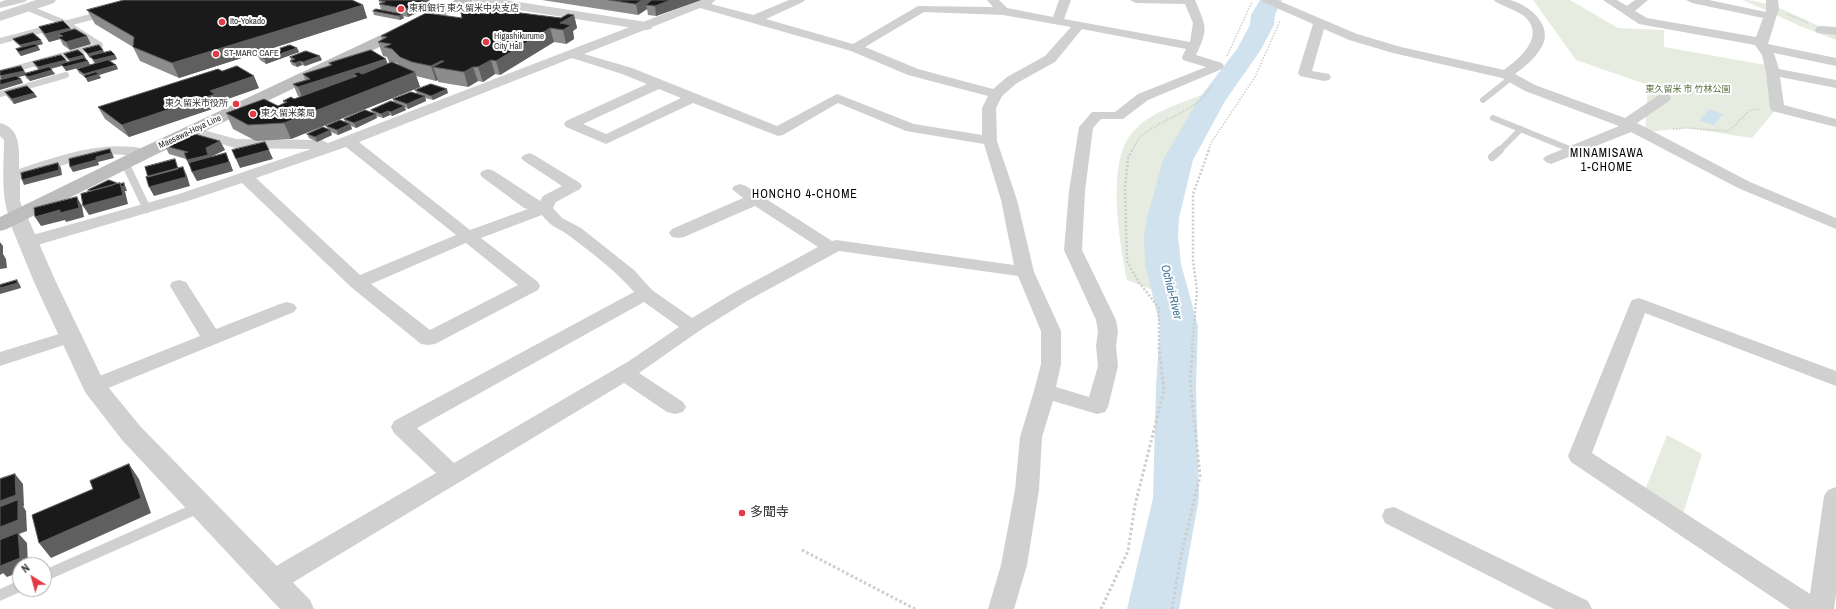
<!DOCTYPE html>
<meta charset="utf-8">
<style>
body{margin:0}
#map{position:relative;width:1836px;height:609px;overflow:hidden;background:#fff;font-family:"Archivo Narrow",sans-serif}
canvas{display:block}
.north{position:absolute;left:12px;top:557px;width:40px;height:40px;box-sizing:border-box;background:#fff;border:1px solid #adadad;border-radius:50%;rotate:323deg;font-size:11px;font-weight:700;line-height:16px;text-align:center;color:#333}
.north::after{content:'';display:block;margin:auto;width:14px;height:18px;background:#e63946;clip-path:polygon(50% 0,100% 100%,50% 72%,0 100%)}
</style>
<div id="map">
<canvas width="1836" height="609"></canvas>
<div class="north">N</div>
</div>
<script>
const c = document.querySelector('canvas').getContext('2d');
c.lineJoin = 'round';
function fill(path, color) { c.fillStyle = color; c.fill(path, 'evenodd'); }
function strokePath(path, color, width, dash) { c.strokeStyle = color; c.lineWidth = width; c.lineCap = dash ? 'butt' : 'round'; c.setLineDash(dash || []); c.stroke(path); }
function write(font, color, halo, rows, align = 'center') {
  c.font = font + ' "Archivo Narrow","Noto Sans JP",sans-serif'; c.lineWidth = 4; c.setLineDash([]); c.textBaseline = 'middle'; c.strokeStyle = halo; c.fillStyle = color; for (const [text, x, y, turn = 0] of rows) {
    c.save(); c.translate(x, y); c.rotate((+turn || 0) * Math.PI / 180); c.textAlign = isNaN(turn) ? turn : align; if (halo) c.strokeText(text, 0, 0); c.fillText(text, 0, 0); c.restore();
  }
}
fill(new Path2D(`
 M1533 0H1570L1618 28 1664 30V47L1771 66 1777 108 1752 138 1687 128 1645 132 1648 85 1576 60Z
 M1743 0C1772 0 1809 23 1836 33V40L1800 26Z
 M1202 95 1214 97 1178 160 1163 218V264L1171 297 1127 280C1120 243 1106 166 1131 134 1148 113 1178 104 1202 95Z
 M1667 435 1702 454 1681 520 1643 495Z`), '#e6ecdf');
fill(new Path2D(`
 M1709 109 1723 114 1714 125 1699 121Z`), '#cfe2ee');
fill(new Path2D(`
 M1260 0H1282L1275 15 1274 25 1260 51 1225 101 1193 160 1179 218 1178 236 1181 264 1198 326 1196 387 1199 498 1179 609H1127L1153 498 1156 387 1160 326 1145 264 1144 236 1147 218 1163 160 1198 100 1237 49 1250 25 1251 15Z`), '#cfe2ee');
strokePath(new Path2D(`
 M1787 14 1808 23
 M1227 56 1252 2
 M1673 129 1687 128 1729 131 1750 110 1760 109
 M1132 151 1139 138 1146 132C1168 117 1199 110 1212 85
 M1208 151 1211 143 1255 77 1280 21`), '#cdcdcd', 1.5, [1.5, 1.5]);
strokePath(new Path2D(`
 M1132 150 1128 159 1125 188 1127 261 1138 281 1159 308V349
 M1192 349 1197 290 1193 260V194L1209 150`), '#cdcdcd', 2.5, [2, 2]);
strokePath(new Path2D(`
 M802 550 915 609
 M1101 609 1128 551 1135 505 1164 390 1159 348
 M1172 609 1181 556 1200 476 1190 380 1193 348`), '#cdcdcd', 3, [2.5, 2.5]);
strokePath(new Path2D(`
 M28 8 67 24 100 45
 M0 41 102 14
 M0 73 100 45
 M0 94 66 75
 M1483 100 1512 77
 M1493 118 1572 150
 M1499 151 1521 129`), '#d0d0d0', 6);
strokePath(new Path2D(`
 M1492 157 1500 150
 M125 163 147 209`), '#d0d0d0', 8);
strokePath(new Path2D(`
 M44 576 200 507
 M0 595 20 586`), '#d0d0d0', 11);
fill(new Path2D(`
 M6 0H27L25 2 0 8V2Z
 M700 0H716L711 4 753 15 789 0H805L803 2 766 19 853 44 918 6 993 7 987 0H999L1007 8 1053 17 1059 0H1071L1064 19 1190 42 1193 23 1185 4 1136 3 1130 0H1195C1206 27 1209 28 1196 55L1222 63 1224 66 1222 69 1148 100 1123 119H1101L1093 128 1085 191 1082 250 1116 320 1118 331 1116 346 1118 366 1108 407 1105 412 1097 414 1053 401 1042 437 1039 490 1027 565 1014 609H988L1001 565 1015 490 1020 437 1034 391 1041 364V331L1018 276 839 251 747 301 699 331 639 373 683 402 686 407 683 412 675 414 667 412 624 383 282 589 273 592 264 589 260 581 264 573 436 473 394 433 391 427 394 421 634 292C616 271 593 254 571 237 558 227 553 229 542 215L481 238 538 282 540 286 538 290 435 344 428 345 421 344 351 287 242 183 191 200 34 246 28 247 22 246 19 242 22 238 179 194 311 149 235 148 188 134 186 131 188 128 193 127 236 139 322 140 328 143ZM700 8 851 51 908 75 988 96 982 108V135L914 124 837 94 777 126 632 68 584 54ZM924 12 1003 15 1071 27 1045 56 1007 77 993 89 918 69 865 47ZM1082 29 1186 49 1182 57 1183 60 1206 67 1138 94 1115 112H1092L1079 127 1069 191 1064 250 1096 320 1098 331 1096 346 1098 366 1089 397 1056 387 1061 364V331L1034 272 1017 200 997 141 996 108 1002 96 1017 83 1055 62ZM572 58 622 74 647 84 566 121 564 124 566 127 606 144 693 103 778 136 783 135 838 103 906 131 984 144 1001 200 1014 265 836 240 832 241 746 186 740 184 734 186 732 189 743 198 672 229 669 233 672 237 678 238 684 237 755 206 818 247 733 293 692 318 652 290 634 270 581 228 562 218 553 208 556 202 580 189 582 186 580 183 534 155 529 153 524 155 521 158 524 161 562 186 543 196 540 201 494 171 488 169 482 171 480 174 482 177 524 208 528 209 470 230 359 142ZM659 89 681 98 606 134 583 124ZM346 147 456 235 360 275 256 178ZM466 243 518 285 430 330 371 284ZM644 302 679 327 629 361 454 463 417 428Z
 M1261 0H1277L1357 34 1401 47 1504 70C1519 59 1547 36 1524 16 1516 10 1505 7 1496 2L1494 0C1499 0 1505 0 1510 0 1527 4 1550 22 1544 42 1539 55 1526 66 1515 74L1535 85 1625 118 1659 95H1669L1671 98 1669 101 1637 123 1750 182 1836 218V229L1738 188 1631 132 1551 164 1546 162 1543 159 1546 156 1619 126 1525 91 1502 78 1393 53 1349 40 1324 29 1312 71 1329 74 1331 77 1329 80 1324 81 1300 76 1298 73 1313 24 1263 2Z
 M1603 0H1617L1627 6 1635 0H1648L1635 11 1647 18 1756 37 1763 18 1692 3 1686 0H1709L1766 12V0H1778L1779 8 1768 44 1836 58V66L1774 53 1779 69 1836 80V88L1780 77 1784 105 1836 119V127L1772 111 1770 108 1766 72 1762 55 1755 45 1639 24Z
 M1821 26 1836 27V35L1817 33 1815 30 1817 27Z
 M0 123C22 128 19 152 19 169 62 155 105 139 150 150L153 153 150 156C139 159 123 153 110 155 79 158 49 170 20 179V201L25 216 23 220 17 221 11 220C0 201 4 162 4 140L0 136Z
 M179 280 186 282 216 329 280 304 287 302 294 304 297 308 294 312 101 391 94 393 87 391 84 386 87 381 200 336 170 286 172 282Z
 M1639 298 1836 371V386L1645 313 1592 453 1810 594 1824 496 1828 490 1836 487V594L1834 609H1790L1571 462 1568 456 1630 304 1632 300Z
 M72 330 79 332 82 336 79 340 0 366V352Z
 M1394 507 1588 601 1592 609H1554L1385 523 1382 516 1385 509Z`), '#d0d0d0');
fill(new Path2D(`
 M36 0H56L54 3 0 21V12Z
 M473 0H506L646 22 651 23 653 26 651 29 646 30 480 4 475 3Z
 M17 210 24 212 27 216 56 282 104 382 140 426 310 600 314 609H280L122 440 85 392 34 282 7 216 10 212Z`), '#d0d0d0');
fill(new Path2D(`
 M455 0H473L471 3 151 157 7 229 0 231V217L139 149Z`), '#bdbdbd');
fill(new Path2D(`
 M379 0H429L431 6 408 17 403 16 404 18 400 20 374 15 373 11 381 10Z
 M542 0H701L656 16 648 15 647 9 638 15Z
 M363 5 367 18 179 78 140 61 133 47 95 24 87 10Z
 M484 14 561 18 574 15 577 28 573 31 574 39 566 44 554 42 500 75 495 74 483 82 478 81 468 87 438 82V80L436 81 416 76 420 87 291 139 256 141 233 129 226 113 278 106 284 103 283 101 294 99 300 97 298 96 293 84 305 80 303 74 330 66 329 63 387 64 399 65 397 63 389 62 387 57 383 56 378 42 382 39 381 36 462 18Z
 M39 27 70 28 71 30 91 44 70 50 63 45 60 39 49 42 43 34Z
 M13 39 43 44 37 45 40 50 21 56 18 53 16 49 21 47 15 42Z
 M297 48 299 52 266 64 260 60 258 56Z
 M83 49 105 53 115 55 117 59 110 61 116 65 118 69 99 75 101 78 88 82 85 77 79 73 77 69 95 64 91 58H90L86 53Z
 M64 54 84 55 86 59 88 61 90 65 66 71 62 66 51 69 55 74 30 81 26 78 25 75 18 77 21 79 23 83 2 80 0 77 26 74 39 70 35 66 33 62 66 60 68 62H70L66 58Z
 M290 57 322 60 305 66 302 65 297 67 292 65 290 61 291 60Z
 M222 71 259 88 219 102 221 106 129 137 105 119 98 107Z
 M415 90 448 93 433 100 425 98 426 101 408 109 405 107 406 110 392 116 390 115 383 118 376 116 377 118 356 128 351 126 352 129 338 135 331 132 332 135 317 142 309 138 307 134 328 129 326 126 345 122 344 119 372 112 371 110 394 102 393 99 417 93Z
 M5 92 34 93 37 97 14 104 7 96Z
 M220 141 225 150 210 157 230 162 233 171 197 181 186 159 169 154 165 146Z`), '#8c8c8c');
fill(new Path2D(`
 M426 0H429L431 6 408 17 406 9Z
 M642 0H661L646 5 647 9 638 15 636 4Z
 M671 0H701L656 16 655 6Z
 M363 5 367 18 179 78 172 63Z
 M402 14 404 18 400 20 399 16Z
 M574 15 577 28 573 31 574 39 566 44 563 30 560 23Z
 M70 28 74 36H63L58 34 61 39 58 37 60 39 49 42 45 34Z
 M550 28 554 42 500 75 496 61Z
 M87 36 91 44 70 50 66 42Z
 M41 40 43 44 23 49 20 45Z
 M38 46 40 50 21 56 19 52Z
 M297 48 299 52 266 64 265 59Z
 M103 50 105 54 90 58 88 54Z
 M84 55 86 59 72 63 69 59Z
 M115 55 117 59 96 65 94 60Z
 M320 56 322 60 305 66 303 62Z
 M386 59 390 71 357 76 353 74 356 82 303 99 298 87Z
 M66 60 68 64 40 71 38 67Z
 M491 60 495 74 483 82 478 67Z
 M88 61 90 65 66 71 64 67Z
 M300 61 302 65 297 67 295 63Z
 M441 61 443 69 433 67 438 80 436 81 431 66Z
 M116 65 118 69 99 75 101 78 88 82 84 74Z
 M21 66 27 75 2 81 0 77Z
 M473 67 478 81 468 87 464 72Z
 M52 70 55 74 30 81 28 77Z
 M415 72 420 87 291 139 284 123Z
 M254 76 259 88 219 102 221 106 129 137 122 125 210 91Z
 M21 79 23 83 0 90V85Z
 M447 89 448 93 433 100 431 96Z
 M34 93 37 97 14 104 12 99Z
 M425 96 426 101 408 109 407 104Z
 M404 106 406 110 392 116 391 112Z
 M388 111 390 115 383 118 381 114Z
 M376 114 377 118 356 128 354 123Z
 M350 124 352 129 338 135 337 130Z
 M330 130 332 135 317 142 315 137Z
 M220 141 225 150 210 157 191 169 187 160 206 148Z
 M110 149 112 153 114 158 98 162 99 165 73 172 70 167 96 157Z
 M269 150 273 159 240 168 236 159Z
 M226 153 233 171 197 181 192 172Z
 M58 163 61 168 62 175 24 185 22 180Z
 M183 167 187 176 190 186 154 196 149 187Z
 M117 183 120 187V183L122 187 124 183 126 188 127 191H125L128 204 89 215 83 206 96 193Z
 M77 197 82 206 84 217 66 222 65 220 41 226 35 217 60 210Z
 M0 242 3 246V254L6 259 7 268 0 269Z
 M17 280 20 285 21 288 0 294V288Z
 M129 464 139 479 151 513 51 558 39 543Z
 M15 474 23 484 24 506H23L26 511 27 531 19 534 27 543 28 565H20V572L7 577 3 573 0 575V501Z`), '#5f5f5f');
const building = new Path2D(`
 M124 0H352L363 5 172 63 133 47 134 37 87 10Z
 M379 0H426L406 9 379 4 385 2Z
 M609 0H642L636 4Z
 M652 0H671L655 6 646 5Z
 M376 9 402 14 399 16 373 11Z
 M481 9 484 14 497 10 561 18 568 14 574 15 560 23 571 25 563 30 550 28 496 61 491 60 478 67H473L464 72 433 67 444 61H441L431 66 412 62 400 57 392 49 384 47 391 44 378 42 387 37 381 36 426 13 462 18 461 13Z
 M63 21 70 28 45 34 39 27Z
 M75 29 87 36 66 42 58 37 63 36 58 34Z
 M33 33 41 40 20 45 13 39Z
 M35 44 38 46 19 52 16 49Z
 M99 45 103 50 88 54 83 49Z
 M290 45 297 48 265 59 258 56Z
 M78 50 84 55 69 59 64 54Z
 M371 50 386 59 298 87 293 84 310 79 303 74 332 65 329 63Z
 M111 51 115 55 94 60 90 56Z
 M306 51 320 56 303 62 300 61 295 63 290 61 295 59 290 57Z
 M61 55 66 60 38 67 33 62Z
 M84 58 88 61 64 67 61 64Z
 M108 60 116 65 84 74 77 69Z
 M392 62 415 72 284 123 248 125 226 113 264 99 278 106 287 102 283 101 291 97 294 99 357 76 353 74 358 72 362 74Z
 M21 66 24 71 0 76V71Z
 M237 66 254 76 210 91 215 94 122 125 98 107 218 69 222 71Z
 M49 67 52 70 28 77 24 74Z
 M96 72 99 74 86 78 84 76Z
 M16 76 21 79 0 85V80Z
 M431 84 447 89 431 96 415 90Z
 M27 86 34 93 12 99 5 92Z
 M411 92 425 96 407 104 393 99Z
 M391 101 404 106 391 112 388 111 381 114 371 110Z
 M365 110 376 114 354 123 344 119Z
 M340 120 350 124 337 130 326 126Z
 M323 127 330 130 315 137 307 134Z
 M191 133 220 141 206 148 208 155 187 160 184 153 188 152 165 146Z
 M265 142 269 150 236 159 232 150Z
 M110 149 111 153 96 157V160L70 167 69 159Z
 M226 153 229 162 192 172 189 163Z
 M175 159 178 169 148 177 145 167Z
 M58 163 59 170 22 180 21 173Z
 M183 167 186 177 149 187 146 177Z
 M109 180 117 183 110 186 91 191 88 190Z
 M120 183 123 195 83 206 81 194Z
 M124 183V186L122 187 120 184Z
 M77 197 79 208 60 213V210L35 217 34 208Z
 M17 280V283L0 288V285Z
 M129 464 141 498 39 543 32 515 93 489 90 481Z
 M15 474 16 495 0 501V479Z
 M18 500V520L0 527V507Z
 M18 533 20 558 0 566V540Z`);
fill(building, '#1a1a1a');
strokePath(building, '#5f5f5f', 1);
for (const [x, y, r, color] of [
 [401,9,4,"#e63946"],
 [222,22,4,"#e63946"],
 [486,42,4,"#e63946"],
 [216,54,4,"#e63946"],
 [236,104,4,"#e63946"],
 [253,114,4,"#e63946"],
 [742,513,4,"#e63946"]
]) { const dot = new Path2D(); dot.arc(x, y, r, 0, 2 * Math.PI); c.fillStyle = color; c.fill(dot); strokePath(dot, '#fff', 1.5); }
write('9px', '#333', '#fff', [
 ["東和銀行 東久留米中央支店",409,9],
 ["Ito-Yokado",230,22],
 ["Higashikurume",494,37],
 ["City Hall",494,47],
 ["ST-MARC CAFE",224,54],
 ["東久留米市役所",228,104,"right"],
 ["東久留米薬局",261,114]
], 'left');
write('9px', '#56703f', '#fff', [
 ["東久留米 市 竹林公園",1688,90]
]);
write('9px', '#333', '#fff', [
 ["Maesawa-Hoya Line",190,132,-25]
]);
c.letterSpacing = '1px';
write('12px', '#000', '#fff', [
 ["MINAMISAWA",1607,154],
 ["1-CHOME",1607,168],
 ["HONCHO 4-CHOME",805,195]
]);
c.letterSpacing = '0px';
write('italic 12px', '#3f7597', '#fff', [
 ["Ochiai-River",1171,292,76]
]);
write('13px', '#333', '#fff', [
 ["多聞寺",750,513]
], 'left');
</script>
